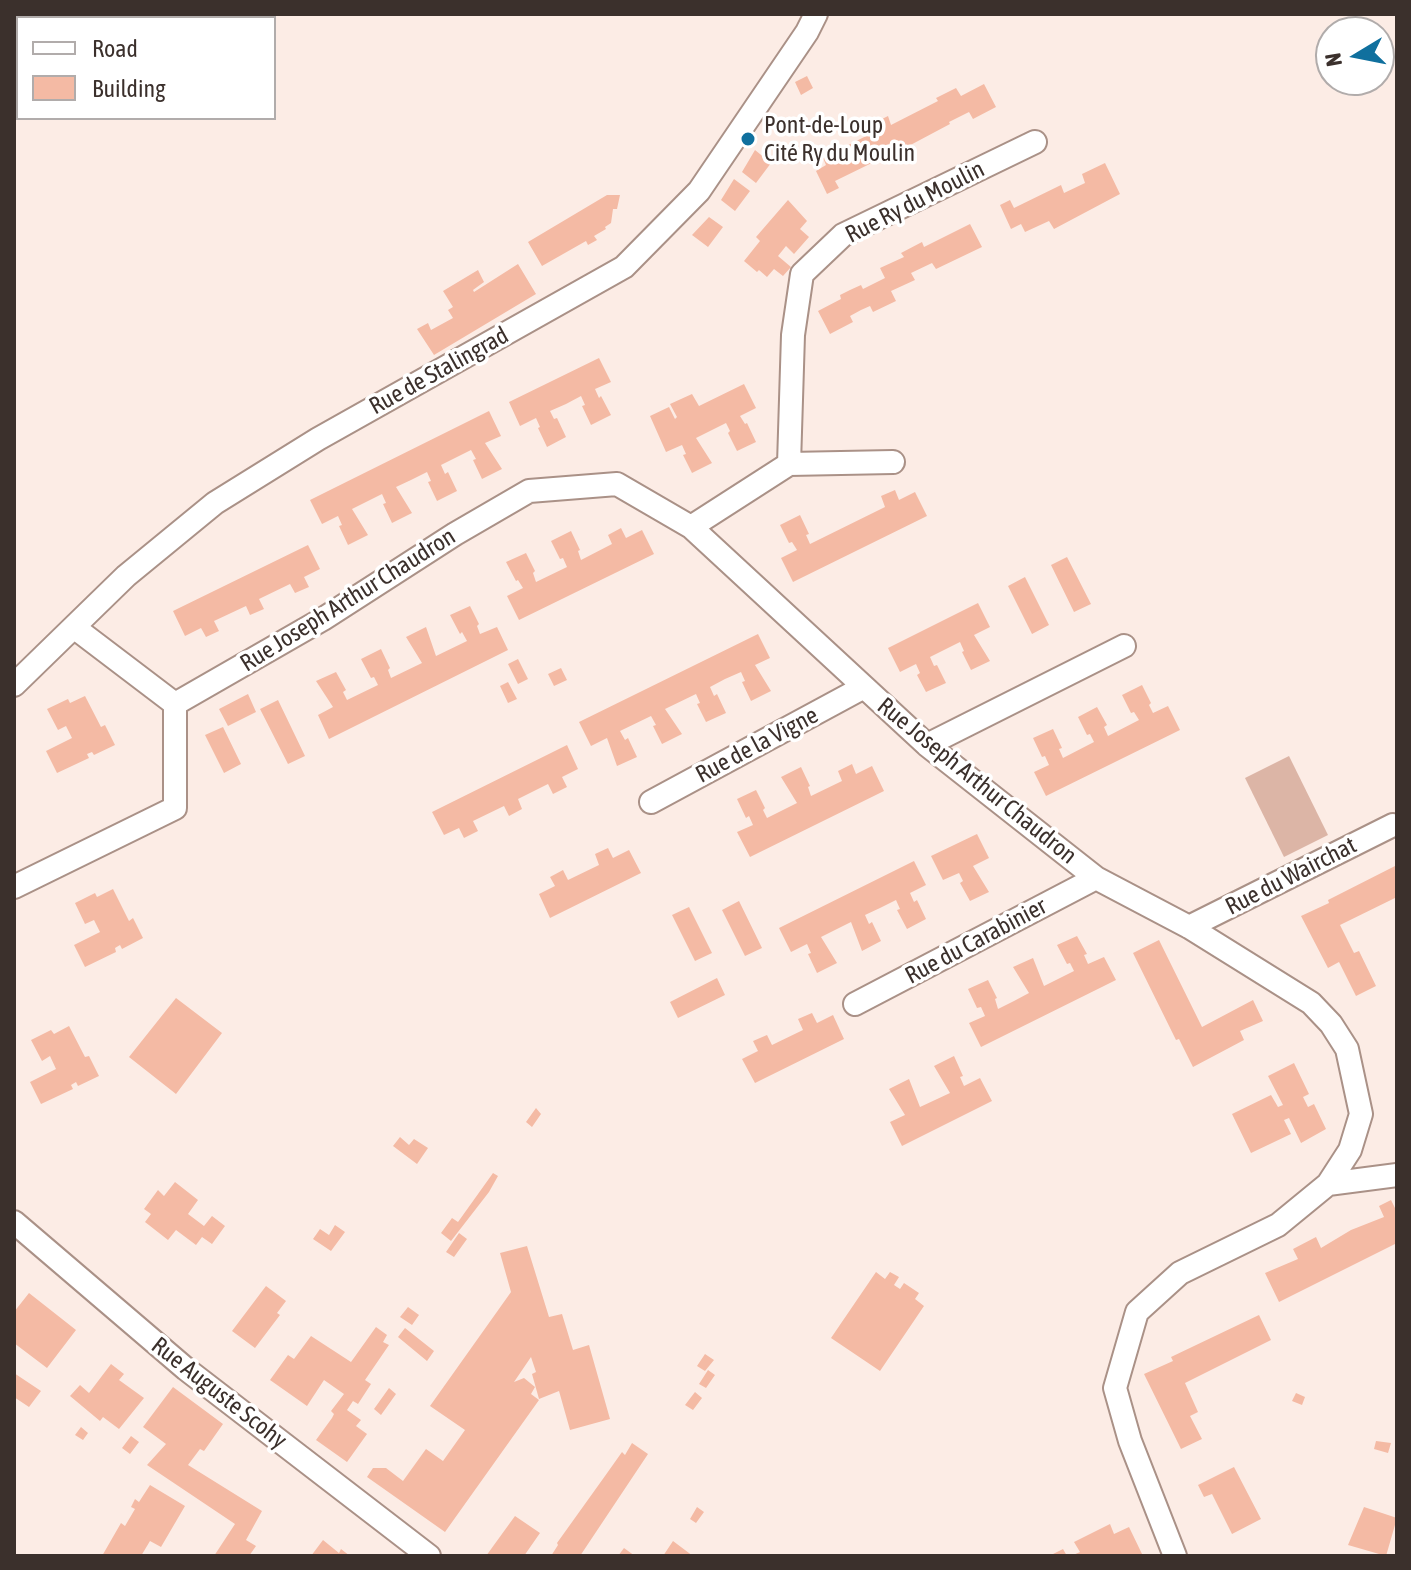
<!DOCTYPE html>
<meta charset="utf-8">
<style>
body{margin:0}
#map{position:relative;width:1411px;height:1570px;overflow:hidden;background:#fcece5;font-family:"Asap Condensed",sans-serif}
canvas{display:block}
.frame{position:absolute;inset:0;border:16px solid #3b302c;pointer-events:none}
.legend{position:absolute;left:16px;top:16px;width:260px;height:104px;box-sizing:border-box;background:#fff;border:2px solid #b1acab;margin:0;padding:10px 14px;list-style:none;font-size:24px;color:#3b302c}
.legend li{display:flex;align-items:center;gap:16px;height:40px}
.legend b{width:40px;border:2px solid #b1acab}
.north{position:absolute;left:1315px;top:16px;width:80px;height:80px;box-sizing:border-box;background:#fff;border:2px solid #b1acab;border-radius:50%;rotate:260deg;font-size:22px;font-weight:700;line-height:32px;text-align:center;color:#3b302c}
.north::after{content:'';display:block;margin:auto;width:28px;height:36px;background:#10709e;clip-path:polygon(50% 0,100% 100%,50% 72%,0 100%)}
</style>
<div id="map">
<canvas width="1411" height="1570"></canvas>
<div class="frame"></div>
<ul class="legend">
<li><b style="height:10px;background:#fff"></b>Road</li>
<li><b style="height:22px;background:#f4baa4"></b>Building</li>
</ul>
<div class="north">N</div>
</div>
<script>
const c = document.querySelector('canvas').getContext('2d');
c.lineJoin = 'round';
function fill(path, color) { c.fillStyle = color; c.fill(path, 'evenodd'); }
function strokePath(path, color, width, dash) { c.strokeStyle = color; c.lineWidth = width; c.lineCap = dash ? 'butt' : 'round'; c.setLineDash(dash || []); c.stroke(path); }
function write(font, color, halo, rows, align = 'center') {
  c.font = font + ' "Asap Condensed",sans-serif'; c.lineWidth = 7; c.setLineDash([]); c.textBaseline = 'middle'; c.strokeStyle = halo; c.fillStyle = color; for (const [text, x, y, turn = 0] of rows) {
    c.save(); c.translate(x, y); c.rotate((+turn || 0) * Math.PI / 180); c.textAlign = isNaN(turn) ? turn : align; if (halo) c.strokeText(text, 0, 0); c.fillText(text, 0, 0); c.restore();
  }
}
fill(new Path2D(`
 M1289 756 1328 835 1284 857 1245 778Z`), '#dcb5a6');
fill(new Path2D(`
 M807 76 813 88 801 95 795 82Z
 M984 84 996 107 973 119 969 112 949 122 950 124 903 149 898 140 878 150 882 158 835 181 839 188 827 194 816 171 826 165 823 158 870 134 866 127 888 116 891 125 938 101 936 98 956 88 961 96Z
 M755 150 771 163 756 183 742 172Z
 M1105 163 1120 194 1054 229 1049 221 1025 232 1021 224 1011 229 1000 205 1010 200 1014 208 1061 185 1064 193 1085 183 1082 174Z
 M734 179 750 191 735 211 721 200Z
 M607 195H620L617 209H613L611 223 605 227 606 229 594 236 597 240 588 245 586 241 542 266 528 242Z
 M788 200 807 221 800 229 809 237 794 254 786 246 778 256 791 267 783 276 774 269 767 277 759 270 757 272 744 261 760 241 756 237Z
 M709 217 723 227 708 247 692 235Z
 M970 224 982 247 936 269 932 263 911 273 915 280 891 291 896 301 873 312 870 306 861 310 850 316 853 322 830 334 818 311 841 299 840 295 850 290 861 285 863 289 885 278 880 268 904 257 901 253 922 242 924 247Z
 M518 264 536 294 434 355 417 329 428 323 431 330 453 318 448 310 453 307 443 291 478 270 484 282 473 290 474 292Z
 M599 358 611 382 595 389 599 398 601 396 611 415 591 425 582 406 585 405 581 396 566 404 550 411 554 419 557 418 566 437 547 447 538 428 540 427 536 418 520 426 509 402Z
 M744 384 756 408 740 416 745 424 747 423 756 442 737 451 728 433 730 431 726 423 696 438 712 463 692 473 683 455 686 454 682 445 666 452 650 416 669 407 675 419 677 417 670 404 692 394 699 406Z
 M489 411 501 436 485 443 502 469 482 479 473 460 476 459 471 450 441 465 445 474 448 472 457 491 437 501 428 482 431 481 427 472 411 480 396 487 412 513 392 523 383 504 386 503 382 494 352 509 368 535 348 545 339 526 342 525 338 516 322 524 310 500Z
 M895 490 899 500 915 492 927 516 793 582 781 558 797 550 792 542 789 543 780 525 800 515 809 534 806 535 810 544 885 507 881 496Z
 M621 528 626 538 642 530 654 554 519 620 507 596 523 588 518 580 516 581 506 562 526 553 535 571 533 573 536 582 567 567 563 558 560 559 551 541 571 531 580 550 578 551 581 560 612 544 608 535Z
 M308 545 320 569 304 577 309 587 295 593 290 584 259 599 264 609 250 615 246 606 214 621 219 631 206 637 201 628 185 636 173 611Z
 M1067 557 1091 604 1074 612 1051 565Z
 M1025 577 1049 625 1032 634 1008 586Z
 M978 603 990 627 974 635 990 661 971 670 962 652 964 651 960 642 930 657 934 666 937 665 946 683 926 692 917 675 920 673 916 664 900 672 888 648Z
 M470 606 479 624 477 626 480 634 497 627 508 650 329 739 318 715 333 707 316 681 336 672 346 690 343 692 347 700 378 685 374 677 371 678 361 659 381 649 390 668 388 670 391 678 422 663 406 637 426 627 436 656 467 641 462 632 460 634 450 615Z
 M758 634 770 658 755 665 771 691 751 701 742 682 745 681 741 672 725 679 710 687 714 696 717 694 726 713 706 722 697 704 700 703 696 694 665 709 682 734 662 744 653 726 656 725 651 716 620 731 625 740 628 738 637 757 617 766 607 738 591 746 579 722Z
 M518 659 528 679 518 684 508 664Z
 M561 668 567 680 554 686 548 674Z
 M508 682 517 699 508 703 500 686Z
 M1142 685 1151 703 1149 705 1153 713 1168 706 1180 730 1046 796 1034 772 1049 765 1045 756 1042 757 1033 738 1053 729 1062 748 1059 749 1063 758 1094 742 1090 734 1087 735 1078 717 1097 707 1107 725 1104 727 1108 736 1139 720 1134 712 1131 713 1122 695Z
 M248 694 256 712 228 726 219 709Z
 M85 696 101 727 105 725 115 745 94 755 92 752 87 754 89 758 57 773 46 751 72 738 66 726 58 730 47 709 68 699 70 703Z
 M278 700 305 756 288 764 260 709Z
 M223 727 241 764 224 773 205 735Z
 M567 745 578 769 562 777 567 787 553 794 548 784 518 799 522 809 509 816 504 806 473 821 478 831 464 838 459 828 444 835 432 812Z
 M852 764 856 774 872 766 884 791 750 857 737 832 753 825 749 816 746 818 737 799 756 790 765 808 763 810 767 818 797 803 781 777 801 767 810 786 808 787 811 796 842 781 838 771Z
 M977 834 989 858 973 866 989 892 970 901 960 883 963 881 959 873 943 880 931 856Z
 M608 848 613 858 629 850 641 873 550 918 539 894 555 886 550 877 563 870 568 880 599 865 595 854Z
 M914 861 926 885 910 893 914 902 917 900 926 919 907 929 897 910 900 909 896 900 880 908 865 915 869 924 872 922 881 941 862 951 851 922 821 937 837 963 817 973 808 954 811 953 807 944 791 952 779 928Z
 M1397 865V897L1340 925 1354 953 1359 951 1376 986 1356 996 1339 962 1328 968 1301 916 1329 903 1328 900Z
 M113 889 129 921 133 918 143 938 122 949 120 945 115 948 116 952 85 967 74 945 100 932 94 920 85 924 75 903 95 893 97 897Z
 M739 901 762 948 745 956 722 910Z
 M689 907 712 953 695 961 672 915Z
 M1077 936 1087 954 1084 955 1088 964 1104 957 1116 980 981 1047 969 1023 985 1016 981 1007 977 1008 968 989 988 980 997 998 995 999 998 1009 1014 1001 1029 993 1013 967 1033 958 1044 986 1074 971 1070 963 1067 964 1057 945Z
 M1159 940 1202 1027 1253 1000 1263 1021 1240 1031 1244 1040 1193 1067 1179 1039 1176 1040 1133 953Z
 M717 978 725 995 678 1018 670 1002Z
 M176 998 222 1033 176 1094 129 1057Z
 M812 1013 817 1023 833 1015 844 1039 755 1083 742 1059 758 1051 753 1041 767 1035 772 1045 803 1030 798 1019Z
 M69 1026 85 1057 89 1056 99 1076 78 1086 76 1082 71 1085 73 1089 41 1104 30 1082 56 1069 50 1056 42 1061 31 1040 51 1030 54 1034Z
 M954 1056 963 1076 960 1077 964 1086 980 1078 992 1101 902 1146 890 1122 905 1115 889 1089 909 1079 920 1107 950 1093 934 1066Z
 M1294 1063 1309 1094 1303 1097 1308 1107 1314 1104 1326 1129 1301 1143 1289 1118 1284 1120 1291 1134 1251 1153 1232 1114 1271 1095 1278 1107 1283 1105 1268 1076Z
 M536 1108 541 1114 532 1127 526 1122Z
 M400 1137 409 1145 414 1139 428 1148 417 1164 393 1146Z
 M493 1173 498 1176 489 1192 451 1241 441 1233 452 1218 458 1222Z
 M175 1182 198 1200 188 1214 204 1226 212 1216 225 1226 212 1244 202 1237 196 1245 176 1230 168 1240 145 1222 151 1214 144 1209 158 1190 164 1196Z
 M1391 1200 1397 1212V1243L1279 1302 1265 1273 1298 1259 1293 1249 1316 1237 1321 1248 1351 1230 1384 1217 1379 1206Z
 M335 1225 345 1232 331 1251 313 1239 320 1229 329 1235Z
 M459 1233 467 1239 454 1257 446 1252Z
 M527 1246 549 1317 562 1314 573 1350 589 1345 610 1419 570 1430 559 1391 539 1399 532 1374 536 1372 531 1357 514 1382 524 1378 535 1387 531 1394 539 1400 445 1532 367 1477 373 1468H386L403 1481 426 1449 443 1461 465 1430 430 1406 511 1292 500 1253Z
 M876 1272 885 1279 890 1272 899 1277 894 1285 900 1289 904 1283 919 1293 915 1299 924 1306 880 1371 831 1338Z
 M266 1286 286 1301 277 1313 280 1315 255 1348 232 1331Z
 M29 1293 76 1330 47 1368 14 1343V1312Z
 M408 1307 419 1315 412 1325 400 1317Z
 M1259 1315 1271 1340 1185 1383 1198 1412 1190 1416 1202 1439 1181 1449 1144 1374 1173 1361 1171 1357Z
 M376 1327 387 1335 383 1342 389 1345 365 1380 371 1384 358 1404 353 1401 347 1410 361 1420 356 1426 367 1434 347 1462 316 1440 332 1418 334 1414 331 1411 344 1394 324 1380 307 1406 270 1380 288 1355 294 1359 311 1336 351 1362Z
 M405 1328 434 1351 427 1361 398 1337Z
 M705 1354 714 1360 705 1371 697 1366Z
 M111 1364 124 1374 119 1380 144 1398 119 1429 103 1417 100 1421 70 1396 80 1385 89 1393Z
 M708 1370 715 1375 706 1388 699 1384Z
 M14 1373 41 1391 29 1407 14 1397Z
 M173 1387 223 1424 204 1451 200 1449 188 1465 262 1511 246 1540 256 1546 249 1556H214L235 1524 147 1465 166 1444 143 1427Z
 M389 1388 396 1394 381 1415 374 1409Z
 M695 1392 702 1398 693 1410 685 1405Z
 M1296 1393 1305 1397 1302 1405 1292 1401Z
 M81 1427 88 1433 83 1440 75 1435Z
 M131 1436 139 1442 130 1454 122 1448Z
 M1376 1441 1391 1443 1388 1453 1374 1449Z
 M632 1443 648 1454 580 1556H551L558 1545 557 1543 605 1476 622 1452 625 1455Z
 M1234 1467 1261 1519 1232 1534 1212 1494 1204 1497 1198 1485Z
 M150 1485 185 1506 161 1547 150 1541 141 1556H102L121 1523 125 1526 135 1509 131 1507 135 1499 139 1502Z
 M697 1507 704 1512 696 1523 690 1519Z
 M1364 1507 1397 1518 1386 1556 1348 1545Z
 M515 1516 540 1533 524 1556H486Z
 M1110 1524 1114 1534 1129 1527 1143 1556H1071L1080 1552 1074 1542Z
 M323 1540 339 1553 341 1549 350 1556H311Z
 M673 1541 693 1556H663Z
 M624 1548 635 1556H618Z
 M1063 1549 1067 1556H1049Z`), '#f4baa4');
const minor = new Path2D(`
 M789 464 793 335 802 274 843 235 1035 142
 M691 527 789 464 893 462
 M75 628 175 704 323 619 455 534 529 491 617 484 691 527 927 745 1096 878 1189 927 1311 1003 1331 1024 1347 1049 1361 1114 1350 1150 1328 1184 1278 1225 1180 1273 1137 1312 1115 1388 1130 1441 1175 1556
 M14 685 126 576 215 503 318 439 624 267 699 191 807 32 816 14
 M927 745 1124 646
 M651 802 864 687
 M14 887 175 808V704
 M1189 927 1393 825
 M855 1004 1096 878
 M1328 1184 1397 1175
 M14 1222 186 1369 429 1556`);
strokePath(minor, '#aa9187', 26);
strokePath(minor, '#fff', 22);
for (const [x, y, r, color] of [
 [748,139,8,"#10709e"]
]) { const dot = new Path2D(); dot.arc(x, y, r, 0, 2 * Math.PI); c.fillStyle = color; c.fill(dot); strokePath(dot, '#fff', 3); }
write('24px', '#3b302c', '#fff', [
 ["Pont-de-Loup",764,125],
 ["Cité Ry du Moulin",764,153]
], 'left');
write('24px', '#3b302c', '#fff', [
 ["Rue Ry du Moulin",915,202,-27],
 ["Rue de Stalingrad",439,371,-29],
 ["Rue Joseph Arthur Chaudron",348,600,-32],
 ["Rue de la Vigne",757,745,-28],
 ["Rue Joseph Arthur Chaudron",977,781,39],
 ["Rue du Wairchat",1291,876,-27],
 ["Rue du Carabinier",976,941,-28],
 ["Rue Auguste Scohy",219,1393,38]
]);
</script>
